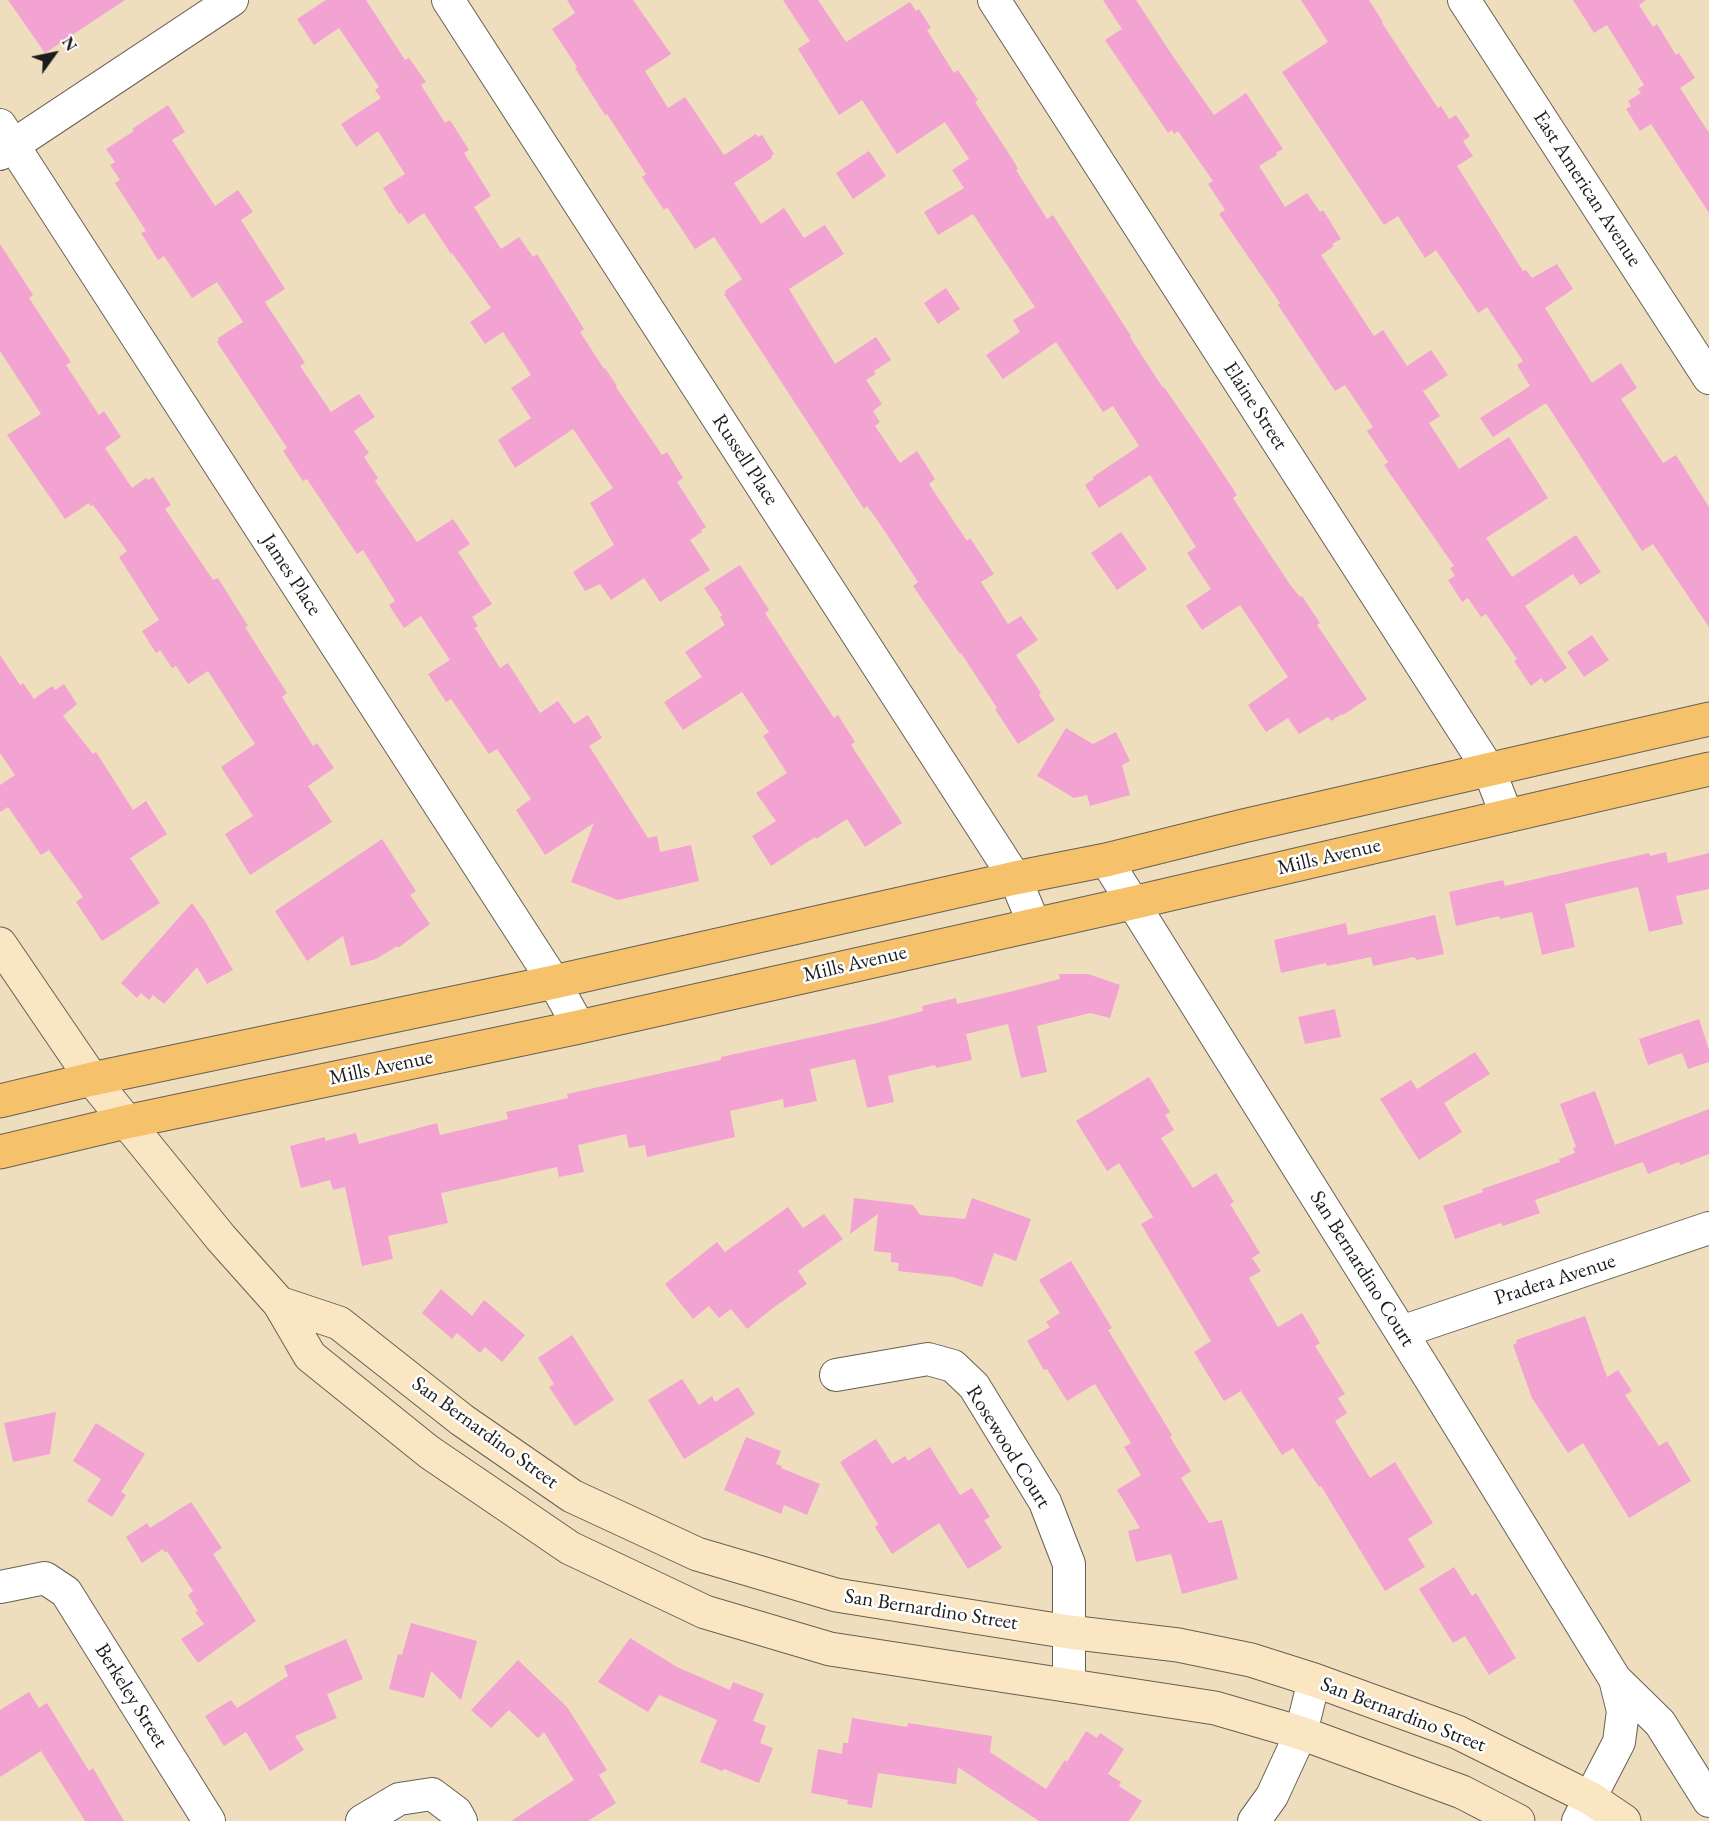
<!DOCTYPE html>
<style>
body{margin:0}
#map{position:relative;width:1709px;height:1821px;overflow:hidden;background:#efdebe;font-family:"EB Garamond",serif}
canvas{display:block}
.north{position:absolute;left:24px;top:24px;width:60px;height:60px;-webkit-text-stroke:4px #fff;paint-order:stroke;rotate:57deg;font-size:16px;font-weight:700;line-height:24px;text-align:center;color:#1c1c1c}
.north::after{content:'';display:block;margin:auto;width:21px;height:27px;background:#1c1c1c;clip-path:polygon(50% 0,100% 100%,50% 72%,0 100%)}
</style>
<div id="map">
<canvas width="1709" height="1821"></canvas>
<div class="north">N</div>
</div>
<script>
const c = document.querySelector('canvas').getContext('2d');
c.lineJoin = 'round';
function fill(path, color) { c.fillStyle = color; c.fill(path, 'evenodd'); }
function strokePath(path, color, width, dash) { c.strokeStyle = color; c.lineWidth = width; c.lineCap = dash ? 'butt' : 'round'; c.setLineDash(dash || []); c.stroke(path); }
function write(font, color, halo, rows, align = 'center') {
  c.font = font + ' "EB Garamond",serif'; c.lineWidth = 5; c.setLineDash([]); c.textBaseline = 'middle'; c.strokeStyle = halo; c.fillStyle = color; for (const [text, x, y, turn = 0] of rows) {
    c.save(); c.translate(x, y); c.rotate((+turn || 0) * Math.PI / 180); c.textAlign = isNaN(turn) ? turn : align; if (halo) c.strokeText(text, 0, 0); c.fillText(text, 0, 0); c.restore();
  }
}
fill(new Path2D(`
 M8 0H125L45 53Z
 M326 0H366L405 60 409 58 426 82 421 85 445 123 450 120 469 150 464 153 491 196 474 207 501 249 519 237 533 257 537 254 584 329 580 332 604 369 605 368 617 386 616 387 662 455 667 452 683 478 677 482 706 527 701 530 702 532 690 540 710 570 660 602 644 578 611 600 600 584 585 591 573 572 614 545 590 503 613 488 573 429 515 468 498 440 531 418 511 388 531 375 503 332 485 344 470 322 491 308 452 253 451 254 424 213 408 224 401 213 399 214 383 188 405 174 378 131 356 147 341 124 381 98 375 90 379 87 339 28 314 45 297 19Z
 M567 0H633L671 54 645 71 668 108 685 97 724 155 756 134 758 137 762 135 774 154 771 156 772 158 734 183 761 224 784 208 804 238 825 225 844 254 789 289 835 364 876 337 891 360 874 371 876 374 866 380 882 404 873 411 880 422 875 426 900 463 917 451 935 479 929 484 967 541 970 538 994 574 981 582 1008 624 1021 616 1038 640 1016 655 1041 693 1039 695 1055 720 1018 744 995 709 997 708 961 653 960 654 913 586 918 582 880 524 867 506 864 509 724 294 726 293 725 291 742 279 714 237 695 249 667 207 664 210 642 177 646 174 607 114 605 115 575 68 577 67 552 29 575 13Z
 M783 0H818L846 42 910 2 916 11 919 9 931 28 927 30 954 73 958 70 978 100 975 102 1013 160 1018 169 1016 170 1047 219 1053 215 1131 336 1130 337 1163 388 1164 387 1204 445 1237 495 1233 498 1257 535 1291 586 1300 597 1302 596 1320 623 1317 625 1367 699 1343 715 1342 714 1331 721 1328 717 1299 734 1288 718 1266 732 1248 705 1288 677 1240 605 1202 630 1186 606 1211 589 1187 553 1196 547 1150 475 1099 508 1085 485 1094 479 1093 477 1139 446 1113 406 1103 412 1056 342 1003 379 986 355 1020 332 1013 320 1035 307 973 214 938 235 924 212 964 188 952 170 969 159 945 122 897 154 862 100 839 115 798 49 810 41Z
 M1103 0H1136L1174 58 1214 115 1246 93 1283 149 1276 153 1277 155 1259 166 1285 207 1307 193 1320 212 1323 210 1341 239 1332 244 1334 246 1321 255 1374 336 1383 330 1407 366 1431 350 1448 375 1423 391 1440 416 1429 423 1459 469 1509 437 1548 498 1486 538 1512 577 1576 535 1601 572 1580 585 1573 574 1525 606 1567 668 1545 683 1541 678 1531 686 1514 661 1517 659 1486 614 1481 617 1468 598 1462 602 1448 580 1455 576 1450 568 1454 566 1384 465 1388 462 1367 431 1373 427 1345 385 1335 391 1278 305 1280 303 1219 214 1225 210 1208 184 1213 181 1178 131 1174 134 1172 130 1168 133 1105 40 1122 29Z
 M1301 0H1369L1383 22 1382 23 1438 108 1441 106 1449 119 1456 115 1470 136 1463 141 1473 156 1457 166 1523 271 1526 270 1532 278 1557 264 1573 289 1545 308 1592 383 1621 363 1637 388 1621 399 1663 463 1676 455 1709 507V627L1653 544 1642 551 1546 403 1493 437 1480 418 1530 386 1517 365 1523 361 1487 307 1478 313 1436 250 1425 258 1398 216 1384 225 1282 72 1328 42Z
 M1573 0H1646L1639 5 1653 27 1657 24 1676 55 1679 53 1695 78 1680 88 1709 133V213L1651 124 1640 131 1626 109 1631 106 1628 101 1641 93 1638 89 1644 85 1607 25 1594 33Z
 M168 105 185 132 172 140 215 206 238 190 253 212 241 220 285 289 265 302 305 363 300 366 331 412 359 394 375 417 354 431 369 453 364 457 378 478 375 481 417 542 453 519 470 544 458 552 492 604 472 617 478 626 475 628 500 668 508 663 540 713 558 701 574 724 588 715 602 738 589 746 648 838 657 836 660 852 691 845 699 881 618 900 571 882 594 823 545 855 516 810 531 799 497 749 489 754 451 699 446 702 428 674 450 660 421 616 404 628 389 605 395 601 363 550 357 554 307 479 303 481 283 451 287 448 217 342 219 340 218 338 243 322 217 282 192 298 164 256 158 260 141 233 146 231 115 183 120 180 110 165 115 162 106 149 134 131 132 129Z
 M869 151 886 176 853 199 836 173Z
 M0 244 33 295 29 298 71 362 66 365 99 415 104 411 121 437 105 448 132 488 146 478 148 480 153 477 171 505 165 509 213 580 218 578 248 626 245 627 287 693 282 697 313 746 317 743 334 768 308 786 332 822 250 875 225 834 253 816 221 767 255 744 208 671 188 684 176 666 172 668 160 650 156 653 142 631 159 620 119 557 127 551 93 505 90 506 89 503 65 519 7 435 41 414 0 351Z
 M946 288 960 309 938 324 924 303Z
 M1121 532 1147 569 1117 590 1091 553Z
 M740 565 769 610 765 613 789 650 834 718 838 715 855 742 851 745 902 823 865 847 847 819 816 839 815 837 771 866 752 836 776 821 756 793 787 773 763 736 769 732 742 692 683 730 664 702 702 677 685 652 725 625 720 617 722 615 704 588Z
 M1592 635 1609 660 1584 677 1567 652Z
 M0 655 20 685 23 683 34 699 52 686 55 690 64 684 77 704 63 716 93 754 96 752 133 810 146 801 167 834 130 858 160 903 102 941 76 902 83 897 49 850 41 855 8 807 0 812V785L15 775 0 753Z
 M1066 728 1093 744 1116 732 1130 761 1122 765 1130 795 1090 806 1087 795 1074 798 1037 776Z
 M382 839 416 891 410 895 430 924 398 948 397 946 376 959 351 966 343 936 307 961 275 911Z
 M1666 852 1668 863 1709 853V889L1676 896 1683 924 1649 932 1638 887 1565 904 1575 947 1542 955 1532 912 1500 919 1499 916 1456 926 1449 892 1503 880 1505 886 1649 853 1650 856Z
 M192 903 206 923 233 970 207 984 197 967 164 1004 153 995 149 1000 141 993 137 998 121 983Z
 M1435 915 1444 954 1417 960 1414 957 1373 966 1371 957 1327 966 1326 963 1281 973 1274 940 1346 923 1348 935Z
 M1059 974H1088L1120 985 1110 1018 1090 1013 1037 1026 1047 1072 1021 1078 1008 1024 966 1034 972 1060 936 1068 935 1065 888 1076 894 1102 867 1108 855 1059 810 1069 817 1101 784 1108 783 1099 730 1111 735 1137 647 1157 645 1145 629 1148 626 1134 578 1145 584 1172 559 1177 557 1167 441 1193 448 1223 388 1236 393 1259 362 1266 345 1187 333 1190 330 1180 301 1188 290 1146 325 1137V1141L356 1133 359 1144 437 1123 440 1135 508 1119 506 1112 568 1098 567 1094 721 1060V1057L877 1023 923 1011 922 1006 956 998 957 1004 1001 994 1060 979Z
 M1335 1009 1341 1037 1305 1044 1298 1017Z
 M1699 1019 1709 1050V1062L1688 1069 1682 1053 1648 1065 1639 1039Z
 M1475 1052 1490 1074 1444 1103 1462 1132 1419 1160 1380 1099 1411 1080 1417 1089Z
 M1149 1077 1170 1112 1165 1115 1174 1130 1161 1138 1193 1188 1216 1173 1234 1202 1230 1204 1260 1253 1252 1258 1261 1271 1249 1278 1278 1327 1302 1313 1320 1343 1315 1346 1345 1394 1338 1398 1347 1413 1335 1421 1370 1478 1395 1462 1433 1523 1408 1539 1425 1567 1385 1591 1321 1486 1319 1487 1293 1448 1282 1455 1241 1391 1224 1401 1194 1352 1211 1341 1141 1224 1153 1217 1119 1163 1107 1171 1076 1121Z
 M1595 1091 1615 1145 1709 1109V1154L1680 1165 1679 1162 1648 1174 1643 1162 1535 1200 1540 1213 1503 1226 1501 1223 1455 1239 1443 1206 1483 1192 1482 1189 1560 1162 1559 1159 1575 1153 1573 1148 1576 1147 1560 1104Z
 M854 1198 913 1205 920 1215 965 1219 972 1198 1031 1219 1016 1261 994 1253 982 1287 953 1277 898 1271 899 1263 891 1262V1253L874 1251 878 1214 850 1234Z
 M788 1207 803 1228 824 1214 843 1239 798 1271 807 1284 773 1308 747 1329 731 1309 719 1318 709 1306 693 1319 665 1284 717 1242 725 1252Z
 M1071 1261 1112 1328 1108 1330 1172 1435 1170 1437 1191 1471 1181 1478 1209 1523 1222 1520 1238 1579 1182 1594 1171 1554 1136 1562 1128 1531 1140 1528 1117 1490 1141 1475 1124 1447 1131 1443 1095 1384 1067 1401 1047 1369 1044 1370 1027 1341 1050 1327 1046 1322 1060 1313 1039 1280Z
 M441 1289 472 1316 484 1300 525 1335 502 1362 485 1347 480 1353 457 1333 452 1339 422 1313Z
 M1585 1316 1607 1377 1618 1370 1632 1391 1625 1395 1659 1446 1667 1441 1691 1481 1629 1518 1583 1443 1568 1453 1532 1398 1513 1345 1517 1343 1516 1340Z
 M572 1335 614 1400 575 1426 549 1387 554 1384 538 1358Z
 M682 1379 699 1405 712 1396 715 1402 738 1387 755 1414 684 1459 648 1400Z
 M56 1412 50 1454 13 1462 4 1423Z
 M96 1423 145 1454 121 1492 126 1495 112 1517 87 1501 101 1479 73 1461Z
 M746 1437 781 1451 776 1464 782 1466 781 1468 820 1484 807 1515 784 1505 781 1514 724 1490Z
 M876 1439 892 1464 905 1456 908 1461 930 1447 960 1495 972 1488 990 1517 984 1520 1002 1548 968 1569 939 1523 892 1554 875 1527 878 1524 840 1462Z
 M191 1502 222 1548 213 1554 256 1621 198 1663 181 1639 204 1624 195 1612 198 1611 188 1595 193 1591 167 1551 165 1553 163 1549 142 1563 126 1537 147 1523 150 1528Z
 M1454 1567 1472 1596 1476 1593 1516 1658 1489 1675 1465 1636 1453 1643 1419 1589Z
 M411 1623 477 1641 461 1700 431 1671 424 1698 389 1689 398 1654 402 1655Z
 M630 1638 677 1667 730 1690 733 1682 764 1694 753 1721 766 1726 760 1743 773 1748 759 1783 724 1769 722 1771 700 1762 717 1720 659 1695 648 1712 598 1682Z
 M346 1639 363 1679 327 1694 337 1718 295 1736 304 1750 270 1771 246 1732 224 1746 205 1716 231 1700 237 1708 288 1676 284 1666Z
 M518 1660 567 1707 607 1770 599 1775 616 1803 588 1821H511L574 1780 544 1732 538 1738 509 1710 491 1728 471 1710Z
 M29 1692 39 1708 47 1703 89 1771 93 1768 124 1821H85L41 1751 0 1777V1710Z
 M852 1718 907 1727 908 1723 992 1736 990 1752 1046 1789 1065 1760 1067 1762 1086 1731 1097 1738 1100 1733 1124 1749 1108 1774 1121 1782 1119 1786 1142 1801 1129 1821H1039L958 1767 956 1784 878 1773 872 1808 847 1804 848 1800 811 1793 818 1749 842 1754 843 1743H848Z`), '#f2a3d1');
const street = new Path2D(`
 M448 0 1015 878 1034 924
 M994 0 1489 770 1507 816
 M1464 0 1709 378
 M0 125 554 982 579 1027
 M0 154 232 0
 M1106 860 1428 1375 1615 1679 1623 1711 1619 1742 1578 1821
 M1401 1332 1709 1228
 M836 1375 928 1359 953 1366 974 1386 1045 1502 1069 1564V1686
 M0 1587 45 1578 66 1592 209 1821
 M1615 1679 1660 1723 1709 1801
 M362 1821 399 1799 432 1794 456 1812 461 1821
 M1254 1821 1272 1796 1301 1733 1314 1680`);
const secondary = new Path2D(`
 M0 944 92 1079 221 1238 279 1303 310 1356 429 1452 570 1548 705 1612 830 1649 1215 1708 1301 1733 1462 1792 1518 1821
 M279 1303 339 1323 462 1420 572 1496 697 1554 836 1595 1069 1632 1178 1645 1251 1660 1314 1680 1457 1732 1590 1798 1624 1821`);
const primary = new Path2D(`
 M0 1101 92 1079 554 982 1015 878 1106 860 1243 826 1709 719
 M0 1152 126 1122 579 1027 1132 903 1709 769`);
strokePath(street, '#666055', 34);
strokePath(secondary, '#666055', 35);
strokePath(primary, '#666055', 35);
strokePath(street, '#fff', 32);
strokePath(secondary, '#fbe6c4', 33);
strokePath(primary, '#f5c16b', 33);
write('21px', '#1c1c1c', '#fff', [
 ["East American Avenue",1587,189,57],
 ["Elaine Street",1255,406,57],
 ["Russell Place",745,460,57],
 ["James Place",291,575,57],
 ["Mills Avenue",1329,857,-13],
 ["Mills Avenue",855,964,-13],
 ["Mills Avenue",381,1068,-12],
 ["San Bernardino Court",1362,1269,58],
 ["Pradera Avenue",1555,1280,-18],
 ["San Bernardino Street",485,1433,36],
 ["Rosewood Court",1008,1447,58],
 ["San Bernardino Street",931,1610,9],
 ["Berkeley Street",131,1696,58],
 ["San Bernardino Street",1403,1715,21]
]);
</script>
